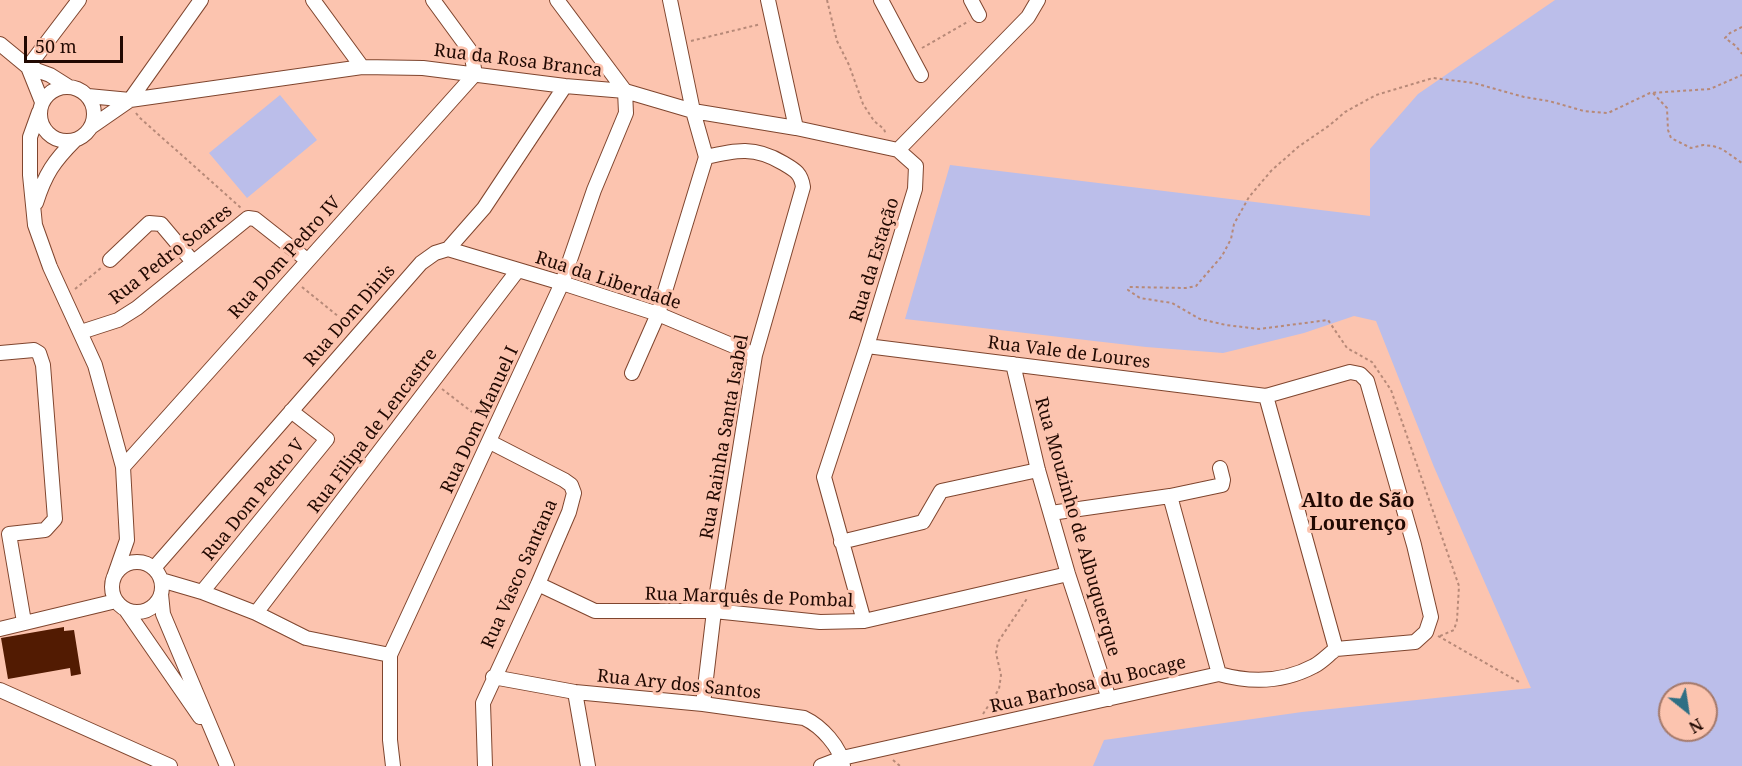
<!DOCTYPE html>
<meta charset="utf-8">
<style>
body{margin:0}
#map{position:relative;width:1742px;height:766px;overflow:hidden;background:#fcc4af;font-family:"Noto Serif",serif}
canvas{display:block}
.north{position:absolute;left:1658px;top:682px;width:60px;height:60px;box-sizing:border-box;background:#fcc4af;border:2px solid #a4796a;border-radius:50%;rotate:150deg;font-size:16px;font-weight:700;line-height:24px;text-align:center;color:#210902}
.north::after{content:'';display:block;margin:auto;width:21px;height:27px;background:#2f6f84;clip-path:polygon(50% 0,100% 100%,50% 72%,0 100%)}
.scale{position:absolute;left:24px;top:36px;width:99px;height:27px;box-sizing:border-box;border:3px solid #210902;border-top:0;padding-left:8px;font-size:18px;line-height:21px;white-space:nowrap;color:#210902;-webkit-text-stroke:4px #fcc4af;paint-order:stroke}
</style>
<div id="map">
<canvas width="1742" height="766"></canvas>
<div class="north">N</div>
<div class="scale">50 m</div>
</div>
<script>
const c = document.querySelector('canvas').getContext('2d');
c.lineJoin = 'round';
function fill(path, color) { c.fillStyle = color; c.fill(path, 'evenodd'); }
function strokePath(path, color, width, dash) { c.strokeStyle = color; c.lineWidth = width; c.lineCap = dash ? 'butt' : 'round'; c.setLineDash(dash || []); c.stroke(path); }
function write(font, color, halo, rows, align = 'center') {
  c.font = font + ' "Noto Serif",serif'; c.lineWidth = 6; c.setLineDash([]); c.textBaseline = 'middle'; c.strokeStyle = halo; c.fillStyle = color; for (const [text, x, y, turn = 0] of rows) {
    c.save(); c.translate(x, y); c.rotate((+turn || 0) * Math.PI / 180); c.textAlign = isNaN(turn) ? turn : align; if (halo) c.strokeText(text, 0, 0); c.fillText(text, 0, 0); c.restore();
  }
}
fill(new Path2D(`
 M1555 0H1742V766H1093L1104 740 1302 712 1531 688 1434 467 1376 321 1354 316 1304 333 1223 353 1146 347 905 319 950 165 1370 216V149L1418 94ZM1670 694H1706V730H1670Z
 M280 95 317 140 247 198 209 153Z`), '#bbbeea');
fill(new Path2D(`
 M64 627V631L74 630 81 674 71 676 70 668 8 679 1 638Z`), '#521b02');
const minor = new Path2D(`
 M313 0 362 67
 M768 0 796 128
 M881 0 921 75
 M971 0 979 15
 M0 44 28 67 50 75 69 87
 M28 67 79 0
 M28 67 42 102
 M40 114a27 27 0 1 1 54 0a27 27 0 1 1-54 0Z
 M88 96 130 100 362 67 423 68 565 86 625 91 693 111 796 128 898 150
 M39 112 30 137V175L35 225 50 267 95 365 123 467 127 540 113 580
 M91 127 130 100 201 0
 M898 150 1028 17 1038 0
 M36 203C45 174 54 161 75 140
 M448 249 562 283 658 314 755 355
 M110 260 149 223 161 224 193 262
 M81 332 118 320 137 308 248 218 255 219 307 260
 M867 346 1266 396 1350 372 1360 374 1367 381 1414 545 1431 617 1426 632 1415 642 1336 649
 M0 353 34 350 39 353 43 365 55 519 45 530 9 534 24 622
 M1013 364 1038 470 1068 574 1109 699
 M632 373 658 314 706 157 693 111 670 0
 M1266 396 1336 649
 M123 467 475 74 471 52 433 0
 M1170 496 1219 674
 M1051 513 1170 496 1222 485 1223 480 1220 468
 M841 542 923 522 941 491 1038 470
 M112 587a25 25 0 1 1 50 0a25 25 0 1 1-50 0Z
 M154 568 421 263 435 253 448 249 484 208 565 86
 M161 580 202 592 256 613 306 638 390 655
 M538 584 595 611H714L820 622 864 621 1068 574
 M202 592 327 439 291 411
 M161 594 163 614 227 766
 M126 610 200 717
 M256 613 518 270
 M864 621 824 477 867 346 915 189 916 166 898 150
 M0 629 116 601
 M493 677 575 692 703 704 804 718C821 726 841 747 843 766
 M0 690 170 766
 M575 692 588 766
 M703 704 714 611 755 355 803 187C801 173 795 170 783 163 755 146 736 150 706 157
 M393 766 390 740V655L562 283 594 190 626 113 625 91 557 0
 M485 766 483 703 538 584 569 512 574 493 571 485 564 480 490 442
 M821 766 842 758 1219 674C1251 683 1284 682 1314 666 1322 662 1329 654 1336 649`);
strokePath(minor, '#7f452e', 16);
strokePath(new Path2D(`
 M827 0 837 41 849 65 863 104 874 121 884 129 886 135
 M1742 27 1730 33 1725 38 1736 46 1742 54
 M691 41 761 24
 M922 48 969 21
 M1653 93 1667 108 1668 130 1671 138 1691 148 1703 145 1713 146 1722 149 1742 163
 M136 113 139 117 241 208
 M302 287 349 325
 M75 289 101 268
 M442 389 472 412H480L485 418
 M1438 636 1519 682
 M1440 636 1454 630 1457 620 1459 586 1391 390 1372 362 1347 348 1328 320 1259 329 1226 325 1200 319 1172 303 1140 298 1128 290 1129 287 1186 288 1196 286 1222 256 1231 239 1234 224 1249 197 1271 171 1298 147 1330 125 1345 112 1376 95 1433 78 1474 83 1524 97 1549 101 1584 111 1608 113 1650 93 1710 89 1742 75
 M983 714 999 689 1001 675 996 653 998 642 1028 597
 M893 760 900 766`), '#b78978', 2, [3, 3]);
strokePath(minor, '#fff', 14);
write('18px', '#210902', '#fcc4af', [
 ["Rua da Rosa Branca",518,61,7],
 ["Rua Pedro Soares",171,255,-38],
 ["Rua Dom Pedro IV",285,258,-48],
 ["Rua da Estação",875,260,-73],
 ["Rua da Liberdade",608,281,18],
 ["Rua Dom Dinis",350,316,-49],
 ["Rua Vale de Loures",1069,353,7],
 ["Rua Dom Manuel I",480,420,-65],
 ["Rua Filipa de Lencastre",373,431,-53],
 ["Rua Rainha Santa Isabel",725,437,-80],
 ["Rua Dom Pedro V",254,500,-51],
 ["Rua Mouzinho de Albuquerque",1077,527,74],
 ["Rua Vasco Santana",520,574,-66],
 ["Rua Marquês de Pombal",749,598,2],
 ["Rua Ary dos Santos",679,685,6],
 ["Rua Barbosa du Bocage",1088,685,-13]
]);
write('bold 20px', '#210902', '#fcc4af', [
 ["Alto de São",1358,501],
 ["Lourenço",1358,524]
]);
</script>
